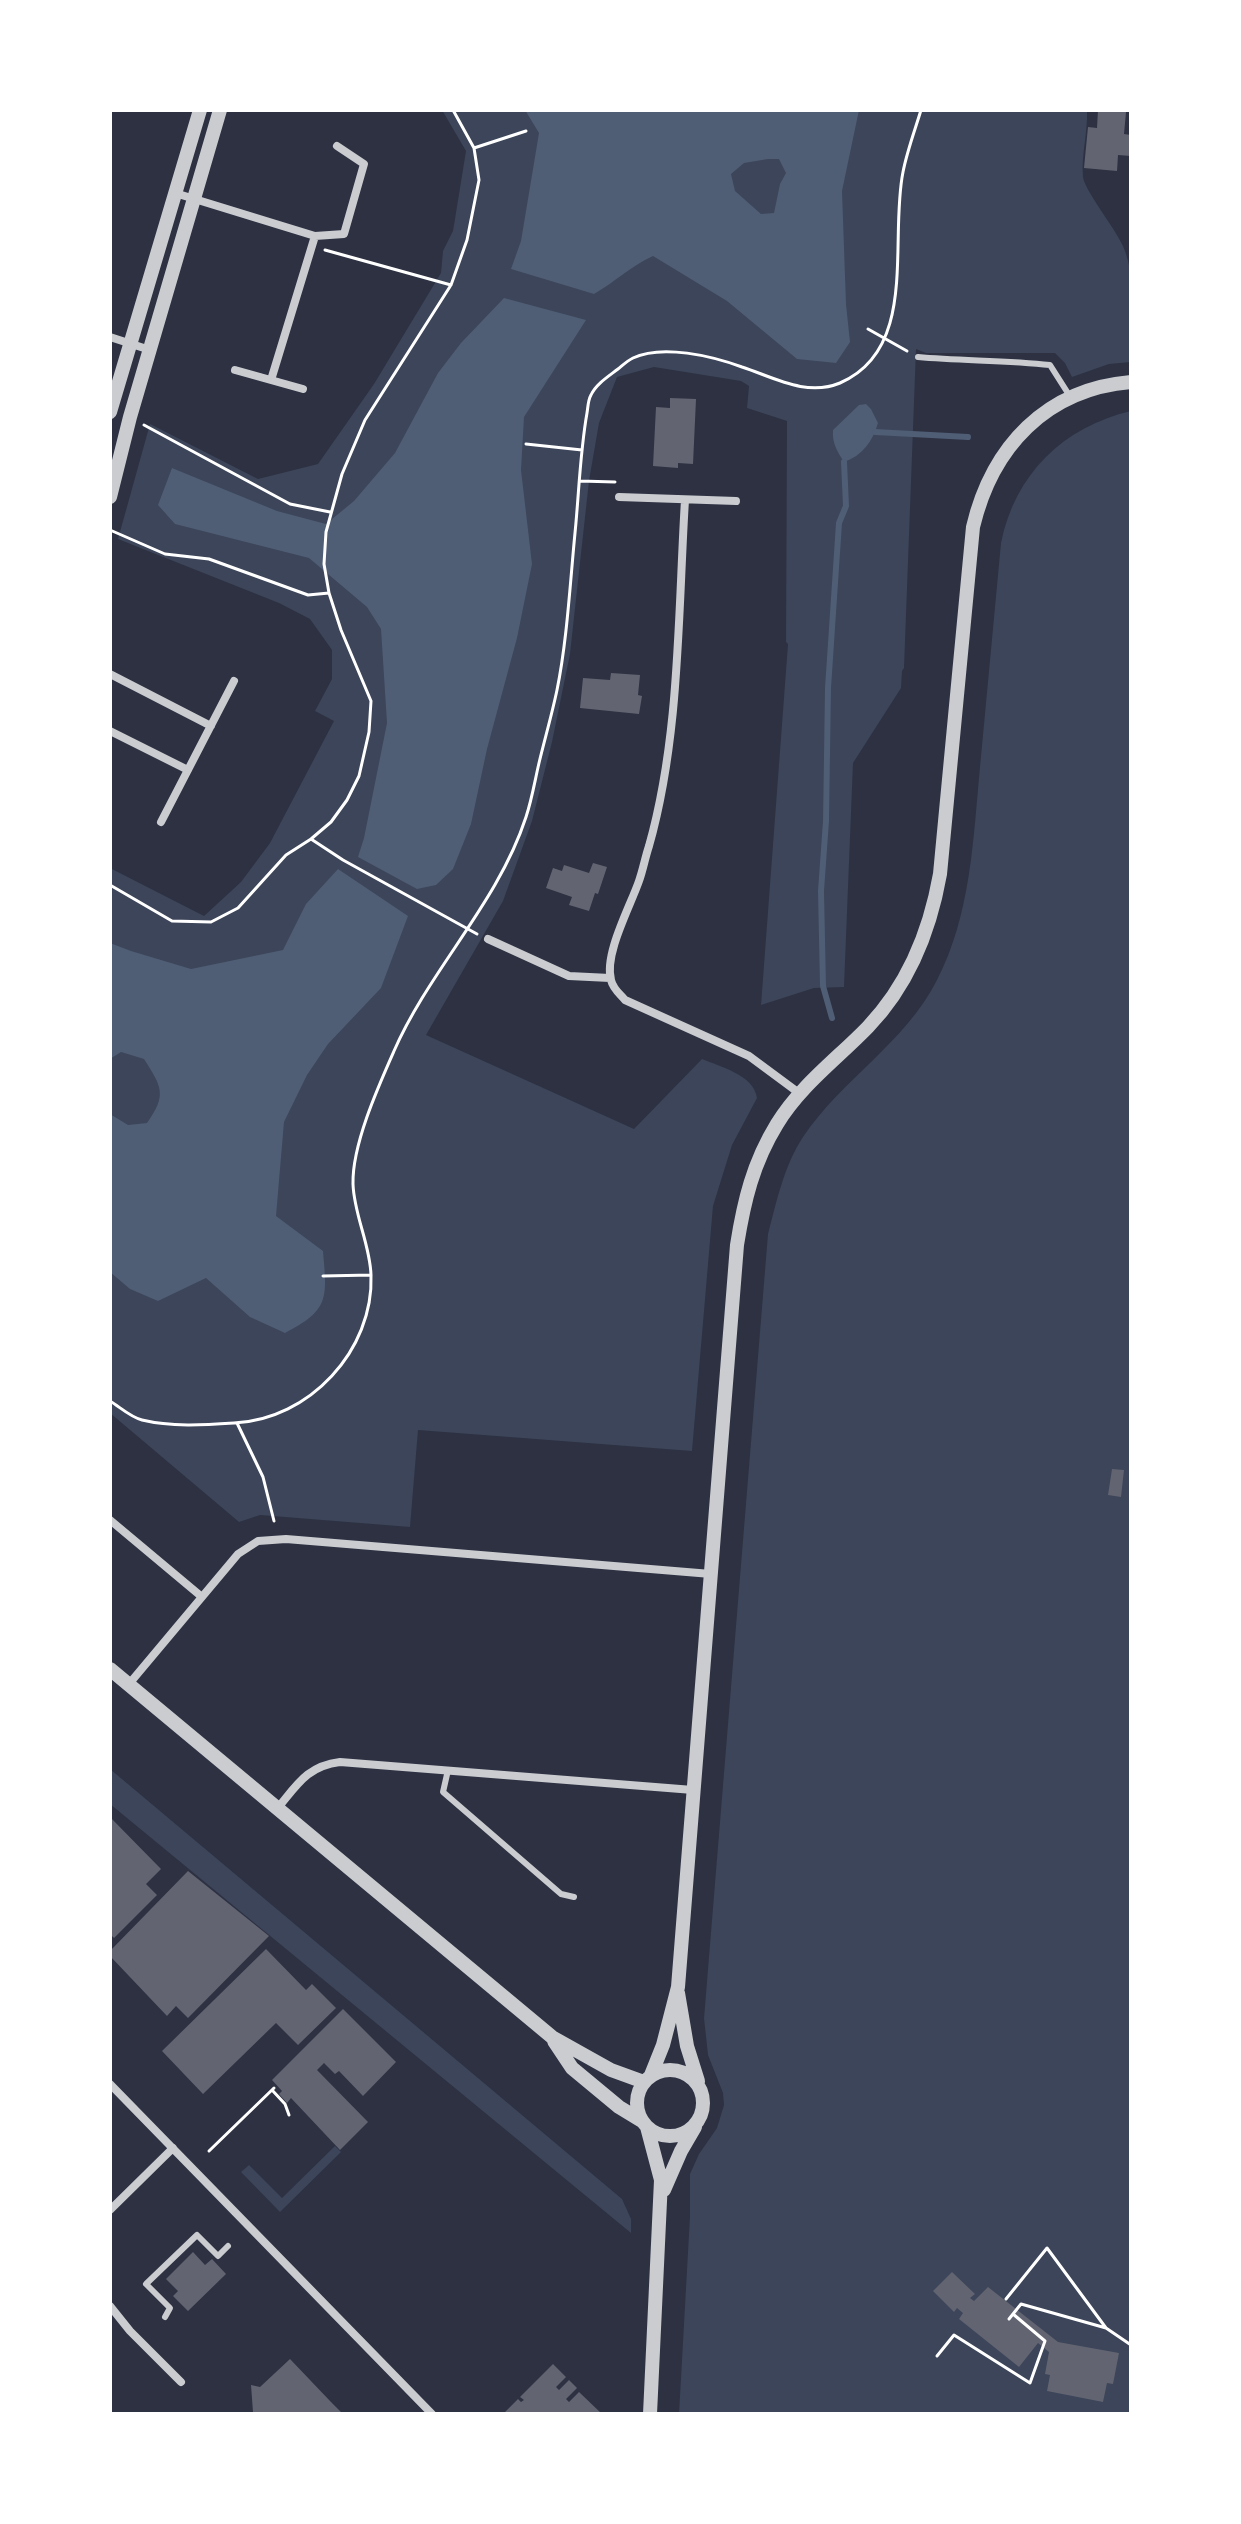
<!DOCTYPE html>
<style>
body{margin:0}
#map{position:relative;width:1241px;height:2524px;overflow:hidden;background:#2d3142;font-family:Jost,sans-serif}
canvas{display:block}
.frame{position:absolute;inset:0;border:112px solid #fff;pointer-events:none}
</style>
<div id="map">
<canvas width="1241" height="2524"></canvas>
<div class="frame"></div>
</div>
<script>
const c = document.querySelector('canvas').getContext('2d');
c.lineJoin = 'round';
function fill(path, color) { c.fillStyle = color; c.fill(path, 'evenodd'); }
function strokePath(path, color, width, dash) { c.strokeStyle = color; c.lineWidth = width; c.lineCap = dash ? 'butt' : 'round'; c.setLineDash(dash || []); c.stroke(path); }
fill(new Path2D(`
 M442 110H1087C1088 132 1081 156 1083 177 1085 191 1115 228 1123 246 1138 280 1131 326 1131 362L1109 364 1072 377 1065 363 1055 353H926L916 349 904 668 902 671 901 688 853 763 844 987 814 988 761 1005 788 644 786 642 787 421 747 408 749 386 741 381 654 367 617 377 599 423 589 481 570 654 552 742 532 821 503 901 426 1035 634 1129 702 1059C721 1067 754 1075 757 1098L732 1145 713 1206 692 1451 418 1430 410 1527 260 1515 239 1522 110 1413V868L204 916 241 882 270 843 334 721 315 711 332 679V650L310 619 279 603 118 539 150 424 258 479 318 464 374 384 441 273 443 251 453 231 466 151Z
 M1131 411V2414H679L690 2216V2174L699 2154 717 2128 724 2105 723 2093 708 2055 704 2018 768 1234C777 1200 784 1166 803 1137 842 1079 905 1043 937 980 971 914 973 840 980 767 987 692 994 618 1001 543 1015 474 1063 427 1131 411Z
 M110 1769 622 2199 631 2219V2233L110 1804Z
 M335 2146 341 2152 280 2212 241 2172 249 2165 282 2198Z`), '#3c4559');
fill(new Path2D(`
 M525 110H859L842 191 846 304 850 342 836 363 797 359 727 301 653 256C631 266 615 282 594 294L511 269 521 241 539 133ZM768 159H779L786 173 780 184 774 213 761 214 735 191 731 174 744 163Z
 M504 298 586 320 524 417 521 470 532 564 517 638 487 749 471 824 453 869 436 885 417 889 358 857 364 838 387 723 381 629 367 607 309 558 175 524 158 505 172 468 277 511 326 524 354 501 395 453 438 373 461 343Z
 M866 404 871 409 878 423C873 441 862 456 844 462 837 451 832 443 833 430L859 405Z
 M338 869 408 916 381 988 328 1044 307 1075 284 1122 276 1216 323 1251C327 1298 330 1310 285 1333L250 1317 206 1278 158 1301 130 1289 110 1272V1114L128 1125 147 1123C167 1095 162 1087 144 1059L121 1052 110 1059V943L131 951 191 969 283 950 306 904Z`), '#4f5d75');
strokePath(new Path2D(`
 M875 432 968 437
 M832 1018 823 986 821 891 826 821 828 688 839 523 846 506 844 462`), '#4f5d75', 6);
fill(new Path2D(`
 M1098 110 1126 112 1124 134 1131 135V156L1118 155 1117 171 1084 168 1088 127 1097 128Z
 M670 398 696 399 693 464 678 463V468L653 466 656 407 670 408Z
 M611 673 640 675 638 695 642 696 639 714 580 708 583 678 610 680Z
 M593 863 607 867 598 894 595 893 589 911 569 905 572 897 546 888 553 868 562 871 564 865 589 873Z
 M1112 1469 1124 1470 1121 1497 1108 1495Z
 M110 1817 161 1869 146 1884 157 1895 114 1938 110 1934Z
 M188 1871 269 1936 188 2018 176 2006 167 2016 110 1956V1951Z
 M266 1949 306 1990 312 1984 336 2008 298 2045 276 2023 203 2094 162 2051Z
 M343 2009 396 2062 363 2096 339 2071 335 2074 324 2063 317 2070 368 2122 340 2150 291 2098 287 2103 279 2094 282 2091 272 2080Z
 M193 2252 205 2265 212 2259 226 2274 188 2311 173 2296 178 2291 166 2279Z
 M952 2272 975 2294 970 2298 974 2301 988 2287 1058 2342 1119 2353 1113 2384 1107 2383 1103 2402 1047 2391 1050 2375 1045 2374 1049 2352 1038 2343 1019 2367 959 2319 963 2313 957 2308 954 2312 933 2291Z
 M290 2359 331 2402 343 2414 253 2412 251 2385 260 2387Z
 M553 2364 566 2377 556 2387 559 2390 569 2380 577 2388 566 2399 569 2402 579 2392 602 2414H503L518 2399 521 2402 524 2400 520 2397Z`), '#626471');
strokePath(new Path2D(`
 M474 148 526 131
 M325 250 451 285
 M868 329 907 351
 M144 425 290 504 330 512
 M526 444 582 450
 M580 481 615 482
 M110 530 165 554 209 559 308 595 329 593
 M311 839 343 860 477 934
 M110 885 172 921 211 922 238 908 286 855 311 839 331 822 347 800 359 776 369 732 371 701 341 630 329 593 324 564 326 532 342 474 365 420 451 285 467 240 479 180 474 148 453 110
 M323 1276 371 1275
 M110 1401C120 1407 130 1417 142 1420 171 1427 204 1425 234 1423 309 1420 374 1350 371 1275 370 1244 354 1215 353 1184 352 1145 378 1087 394 1051 430 969 498 903 526 817 532 799 535 780 539 763 545 738 552 714 557 690 567 641 570 584 575 533 579 493 580 452 587 413 588 407 588 400 591 395 596 384 609 376 618 369 623 365 627 361 633 358 662 344 712 356 742 367 773 377 806 397 840 383 919 349 889 240 903 172 907 151 915 130 921 110
 M237 1423 263 1477 274 1521
 M272 2090 285 2104 289 2115
 M209 2151 274 2088
 M1006 2299 1047 2248 1106 2328
 M1009 2319 1021 2304 1106 2328 1131 2345
 M937 2356 954 2335 1030 2383 1045 2341 1013 2314`), '#fff', 3);
strokePath(new Path2D(`
 M918 357C962 361 1006 360 1050 365L1071 398
 M448 1770 443 1792 561 1894 574 1897
 M165 2317 170 2308 146 2284 197 2235 218 2256 228 2246`), '#caccd0', 6);
strokePath(new Path2D(`
 M175 193 315 236 271 380
 M315 236 344 234 364 164 337 146
 M110 337 150 350
 M235 370 303 389
 M619 497 736 501
 M685 500C678 613 680 737 649 846 645 858 643 870 639 881 630 907 604 954 611 980 613 989 620 994 625 1000L749 1056 799 1093
 M110 674 211 726
 M110 731 188 770
 M161 822 234 681
 M488 939 569 976 610 978
 M110 1520 202 1597
 M129 1684 238 1554 258 1541 286 1539 711 1574
 M277 1809C297 1785 307 1766 340 1762L693 1790
 M110 2084 432 2414
 M110 2210 173 2148
 M110 2306 130 2331 181 2382`), '#caccd0', 8);
strokePath(new Path2D(`
 M110 412 200 110
 M110 497 130 417 220 110
 M110 1669 552 2037 611 2070 644 2082
 M678 1993 687 2046 698 2081
 M554 2041 572 2068 619 2107 642 2121
 M637 2103a33 33 0 1 1 66 0a33 33 0 1 1-66 0Z
 M651 2075 663 2045 678 1987 737 1245C744 1201 753 1163 777 1124 801 1085 837 1059 868 1027 909 984 930 931 940 874L973 527C992 447 1046 389 1131 382
 M647 2127 661 2180 650 2414
 M664 2190 681 2151 695 2127`), '#caccd0', 14);
</script>
